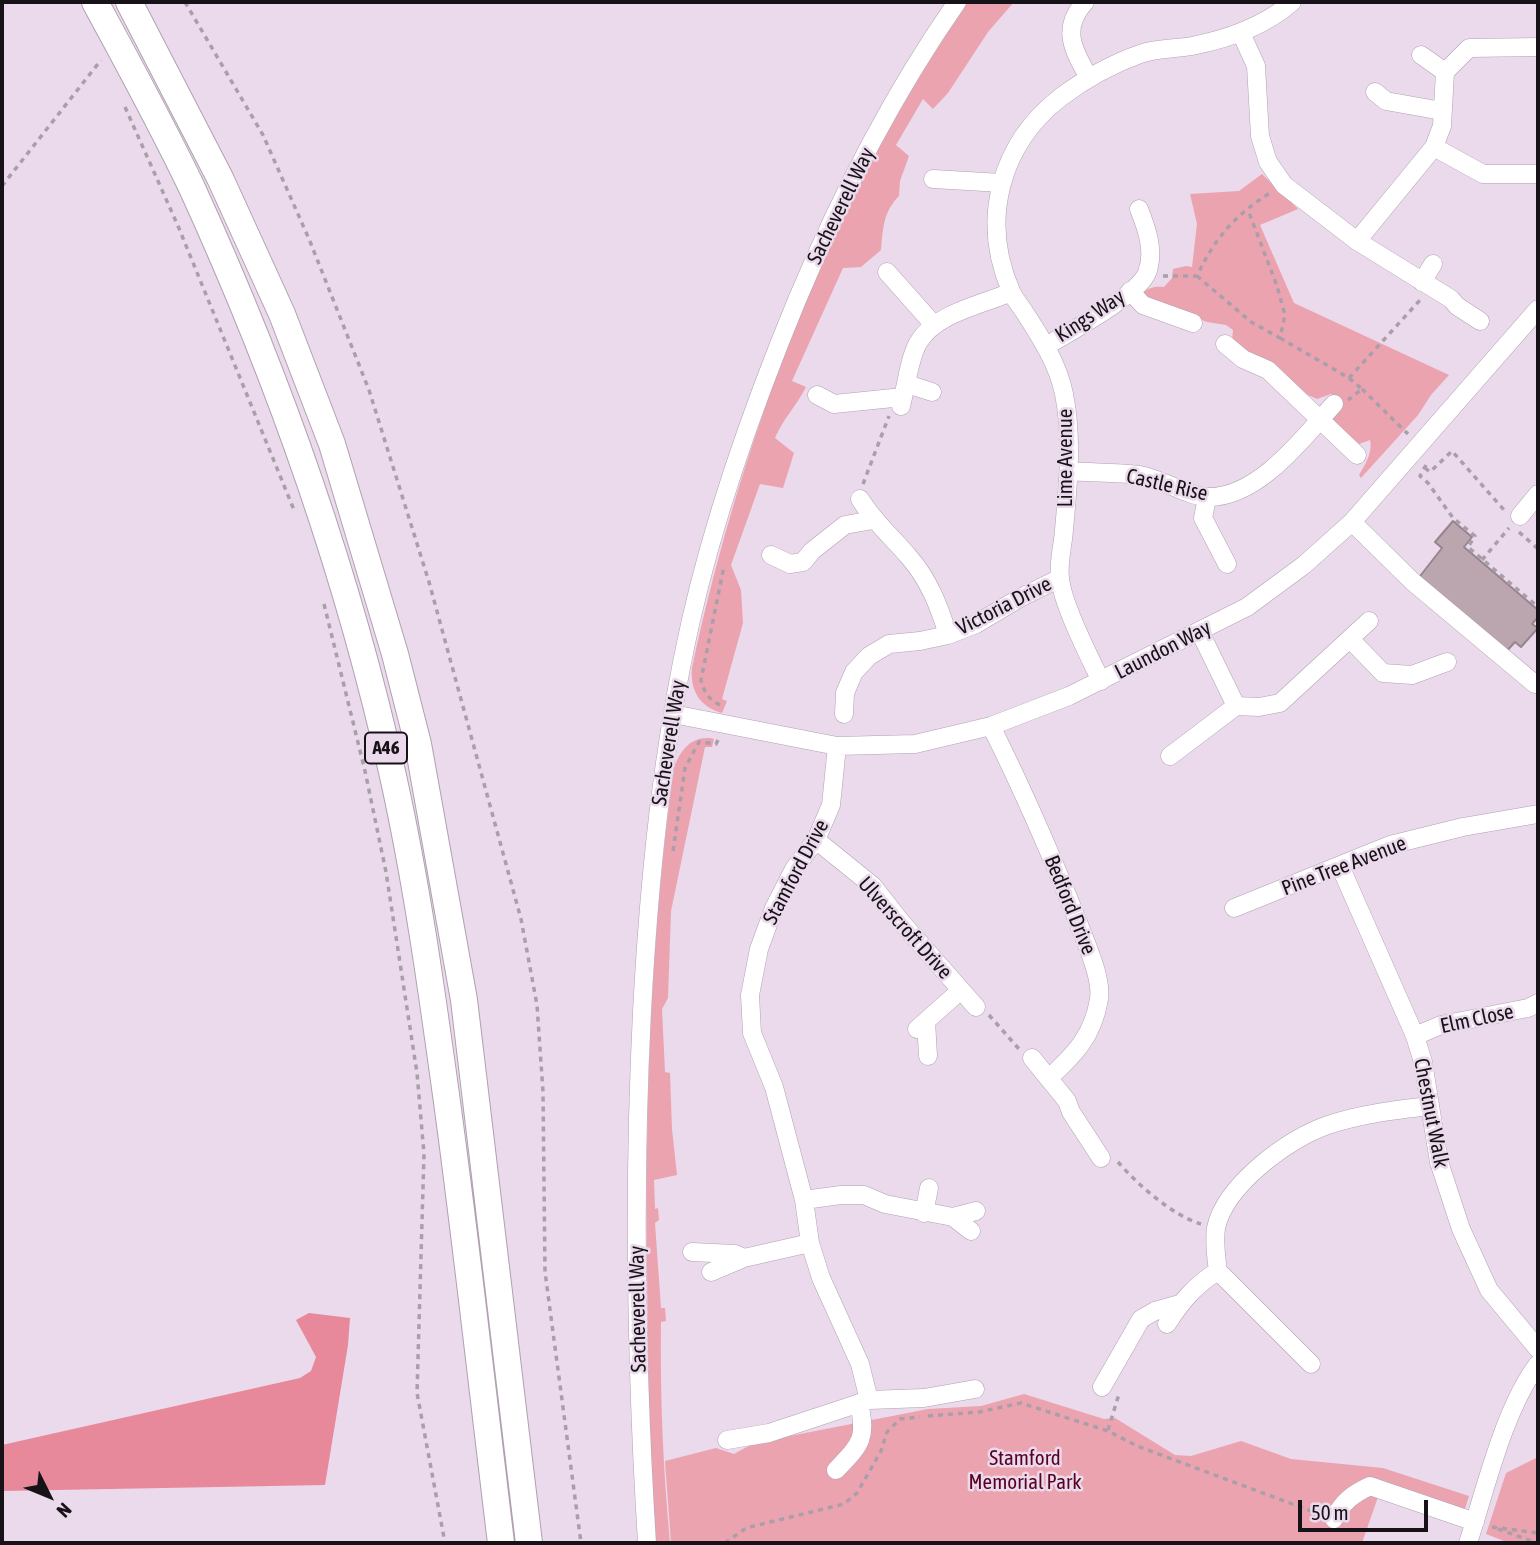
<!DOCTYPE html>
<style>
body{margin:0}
#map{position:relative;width:1540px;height:1545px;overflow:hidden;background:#eadaeb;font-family:"Asap Condensed",sans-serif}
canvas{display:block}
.frame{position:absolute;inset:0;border:4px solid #171218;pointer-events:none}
.north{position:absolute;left:14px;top:1461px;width:70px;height:70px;-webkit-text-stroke:5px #eadaeb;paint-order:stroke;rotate:133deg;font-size:19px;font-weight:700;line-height:28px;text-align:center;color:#171218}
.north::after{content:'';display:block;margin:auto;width:24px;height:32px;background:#171218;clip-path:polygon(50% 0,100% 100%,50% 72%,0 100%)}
.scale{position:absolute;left:1298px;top:1500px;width:130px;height:32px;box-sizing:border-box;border:4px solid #171218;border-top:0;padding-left:9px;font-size:21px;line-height:24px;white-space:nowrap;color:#171218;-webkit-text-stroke:5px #eadaeb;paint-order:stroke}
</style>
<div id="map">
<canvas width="1540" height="1545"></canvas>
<div class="frame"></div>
<div class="north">N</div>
<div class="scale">50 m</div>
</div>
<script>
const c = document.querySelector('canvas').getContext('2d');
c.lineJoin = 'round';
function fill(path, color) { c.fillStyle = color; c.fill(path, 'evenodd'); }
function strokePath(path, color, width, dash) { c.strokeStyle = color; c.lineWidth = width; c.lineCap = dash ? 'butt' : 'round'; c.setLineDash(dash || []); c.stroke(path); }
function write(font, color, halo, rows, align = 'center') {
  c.font = font + ' "Asap Condensed",sans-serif'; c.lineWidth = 5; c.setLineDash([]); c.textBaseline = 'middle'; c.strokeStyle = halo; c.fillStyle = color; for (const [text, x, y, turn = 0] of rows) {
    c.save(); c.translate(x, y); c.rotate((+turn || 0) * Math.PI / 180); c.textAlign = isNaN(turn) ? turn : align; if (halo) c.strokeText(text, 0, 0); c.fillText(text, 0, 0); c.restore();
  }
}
fill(new Path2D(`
 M968 2H1014L988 32 948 93 933 109 923 99 896 145 909 156 900 181 899 196C883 212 883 229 881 250L861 267 843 268 792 381 806 387C797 405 783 419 775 438L794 453 783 488 760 484 731 565 741 590 743 623 722 699 727 701 722 713C700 707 690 691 692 668 743 433 831 201 968 2Z
 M1262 174 1298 209 1260 225 1294 303 1449 375 1431 395 1418 415 1361 478 1359 475C1365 465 1373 452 1370 440L1359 444 1331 421 1342 404 1331 394 1317 399 1308 395 1273 365 1256 358 1232 340 1233 330 1226 325 1207 322 1140 296C1147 288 1153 286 1164 287L1172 278 1173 269 1186 266 1192 267 1197 224 1190 194 1239 191Z
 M710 738 714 739 712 747H705L671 911 668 998 662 1009 665 1072 670 1073 672 1129 677 1175 654 1180 655 1209 658 1208 659 1220 655 1223 661 1308H665L666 1321 661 1322C660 1397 663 1469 670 1543H656C649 1452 648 1360 647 1268 645 1101 651 933 674 767 681 750 690 737 710 738Z
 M1024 1394 1104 1419 1115 1418 1175 1455 1191 1456 1241 1441 1291 1459 1383 1468 1469 1496 1460 1525 1378 1497 1362 1543H671L665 1461 716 1448 734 1454 754 1443 928 1409 981 1406Z
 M1538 1457V1543H1509L1486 1534 1506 1473Z`), '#eca3b0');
fill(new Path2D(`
 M309 1313 350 1318 348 1345 325 1485 2 1491V1445L300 1378 311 1371 316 1357 296 1320Z`), '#e7889b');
const building = new Path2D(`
 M1453 521 1472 537 1464 547 1538 610V617L1532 624 1538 628 1521 647 1515 642 1504 654 1417 580 1442 548 1435 542Z`);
fill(building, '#bba6b0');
strokePath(building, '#98848e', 2);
const minor = new Path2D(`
 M1085 2C1060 29 1074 51 1089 78
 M1241 33 1256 66 1260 136 1268 162 1284 185 1357 241 1434 147 1442 126 1445 72 1469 48 1538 47
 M1421 55 1445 72
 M1375 92 1386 101 1442 111
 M1434 147 1483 174H1538
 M933 179 1002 183
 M1357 241 1451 299 1457 306 1480 321
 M887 272 934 325
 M1422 282 1433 264
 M1130 291 1143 305 1193 323
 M1225 344 1243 359 1268 370 1357 455
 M1046 346C1069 332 1137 296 1147 273 1155 252 1147 229 1139 209
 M907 384 932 392
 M817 395 834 404 903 397
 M901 406C906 388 909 359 918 343 935 313 982 305 1011 292
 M1069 471C1092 473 1116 472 1138 475 1161 478 1188 497 1209 497 1259 497 1303 438 1334 404
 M1207 498 1203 518 1227 564
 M860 499C874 522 892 537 909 557 929 580 939 606 948 635
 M1520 516 1538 494
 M1352 522 1413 582 1535 684
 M771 555 790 564 803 562 812 551 845 525 873 520
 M1200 632 1236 706 1259 707 1280 703 1369 621
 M1350 639 1383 673 1412 675 1447 662
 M1101 681C1089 656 1062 603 1060 578 1058 563 1063 545 1064 530 1068 485 1073 439 1064 394 1058 364 1041 338 1025 313 1021 306 1014 299 1011 291 980 220 1000 144 1061 97 1085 79 1112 64 1140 54 1156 48 1175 49 1192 46 1227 39 1265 26 1292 2
 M673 714 837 746 915 744 991 726 1069 696 1247 607 1304 565 1352 522 1538 309
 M844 714 845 693 854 672 869 656 889 644 920 641 948 635 976 624 1018 599 1060 578
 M991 726C1024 792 1053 859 1080 927 1087 946 1102 978 1099 999 1093 1036 1075 1054 1049 1078
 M837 746 831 805 816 840 794 869 774 908 759 949 750 995 752 1033 774 1087 804 1200 810 1243 821 1278 860 1364 869 1400
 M1170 756 1236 706
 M816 840 873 886 902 923 976 1007
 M1340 866 1415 1036 1423 1062 1439 1162 1461 1229 1489 1290 1538 1349
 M1234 908 1390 845 1463 827 1538 814
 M926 1021 928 1056
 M917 1029 961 990
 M1415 1036 1441 1025 1528 1008 1538 1003
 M1032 1058 1067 1101 1071 1112 1101 1158
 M804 1200 841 1195H864L885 1204 953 1217
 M924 1213 929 1188
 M971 1231 953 1217 976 1211
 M692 1252 735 1254 744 1258 711 1272
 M744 1258 810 1243
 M1167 1324C1181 1302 1195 1285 1218 1271
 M1311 1364 1218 1271C1216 1257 1214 1242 1216 1228 1225 1185 1289 1138 1328 1125 1361 1114 1395 1110 1429 1106
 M1102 1387 1141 1319 1155 1311 1180 1304
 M727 1440 769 1433 869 1400 924 1398 975 1389
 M836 1470C861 1444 867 1439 859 1403
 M1334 1519C1342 1502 1353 1494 1370 1486L1475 1522
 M647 1543C636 1366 633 1189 642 1012 649 880 662 749 691 620 716 510 754 404 797 300 841 195 892 95 957 2
 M1468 1543C1486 1488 1504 1409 1538 1364`);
const highway = new Path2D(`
 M95 2C128 63 162 125 192 188 278 376 348 574 393 776 417 884 432 993 447 1102 467 1249 483 1396 501 1543
 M129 2 220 178 282 314 332 444 395 654 418 744 464 1000 529 1543`);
strokePath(minor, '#b0a1b1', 19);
strokePath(highway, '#b0a1b1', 28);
strokePath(new Path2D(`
 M185 2 263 135 309 239 369 390 429 582 521 919 537 1005 543 1092 545 1272 581 1543
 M125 107 178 226 294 510
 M2 186 101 60
 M1163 276H1197C1214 239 1236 214 1270 193
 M1197 276 1251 322 1280 338 1285 315 1277 286 1248 210
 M1280 338 1349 378 1362 389 1348 400
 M1349 378 1421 299
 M1362 389 1408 434
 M1426 465 1420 476 1428 483 1453 518 1475 536 1468 547 1538 607
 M1425 468 1430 472 1452 451 1504 510
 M863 484 889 416
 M1519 532 1538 549
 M1482 560 1509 528
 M324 604 365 771 386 872 417 1073 424 1154 417 1393 445 1543
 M720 705C709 700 704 692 701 680L724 566
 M673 851 685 768 699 742 716 744 718 740
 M989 1015 1019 1049
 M1118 1162C1137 1184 1173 1216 1201 1224
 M928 1416 979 1412 1021 1403 1108 1431 1137 1446 1319 1514
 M1108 1430 1119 1394
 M1492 1527 1538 1533
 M1498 1529 1537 1543
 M725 1543 746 1528 844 1504 857 1493 881 1451 887 1432 900 1419 920 1417`), '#aa9eab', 3.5, [5, 5]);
strokePath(minor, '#fff', 18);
strokePath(highway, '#fff', 26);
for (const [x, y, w] of [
 [386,748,42]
]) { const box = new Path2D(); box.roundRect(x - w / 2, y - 15.5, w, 31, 5); c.fillStyle = '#eadaeb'; c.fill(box); strokePath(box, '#171218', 2); }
write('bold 19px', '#171218', null, [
 ["A46",386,748]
]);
write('21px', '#171218', '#eadaeb', [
 ["Sacheverell Way",841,206,-64],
 ["Kings Way",1090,316,-33],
 ["Lime Avenue",1065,458,-90],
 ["Castle Rise",1167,485,13],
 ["Victoria Drive",1004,606,-27],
 ["Laundon Way",1163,650,-27],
 ["Sacheverell Way",669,743,-81],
 ["Pine Tree Avenue",1344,866,-21],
 ["Stamford Drive",796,872,-62],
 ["Bedford Drive",1070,905,68],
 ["Ulverscroft Drive",905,928,48],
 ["Elm Close",1477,1019,-12],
 ["Chestnut Walk",1431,1113,79],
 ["Sacheverell Way",638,1309,-91]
]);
write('21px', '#580122', '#eadaeb', [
 ["Stamford",1025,1458],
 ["Memorial Park",1025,1482]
]);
</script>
